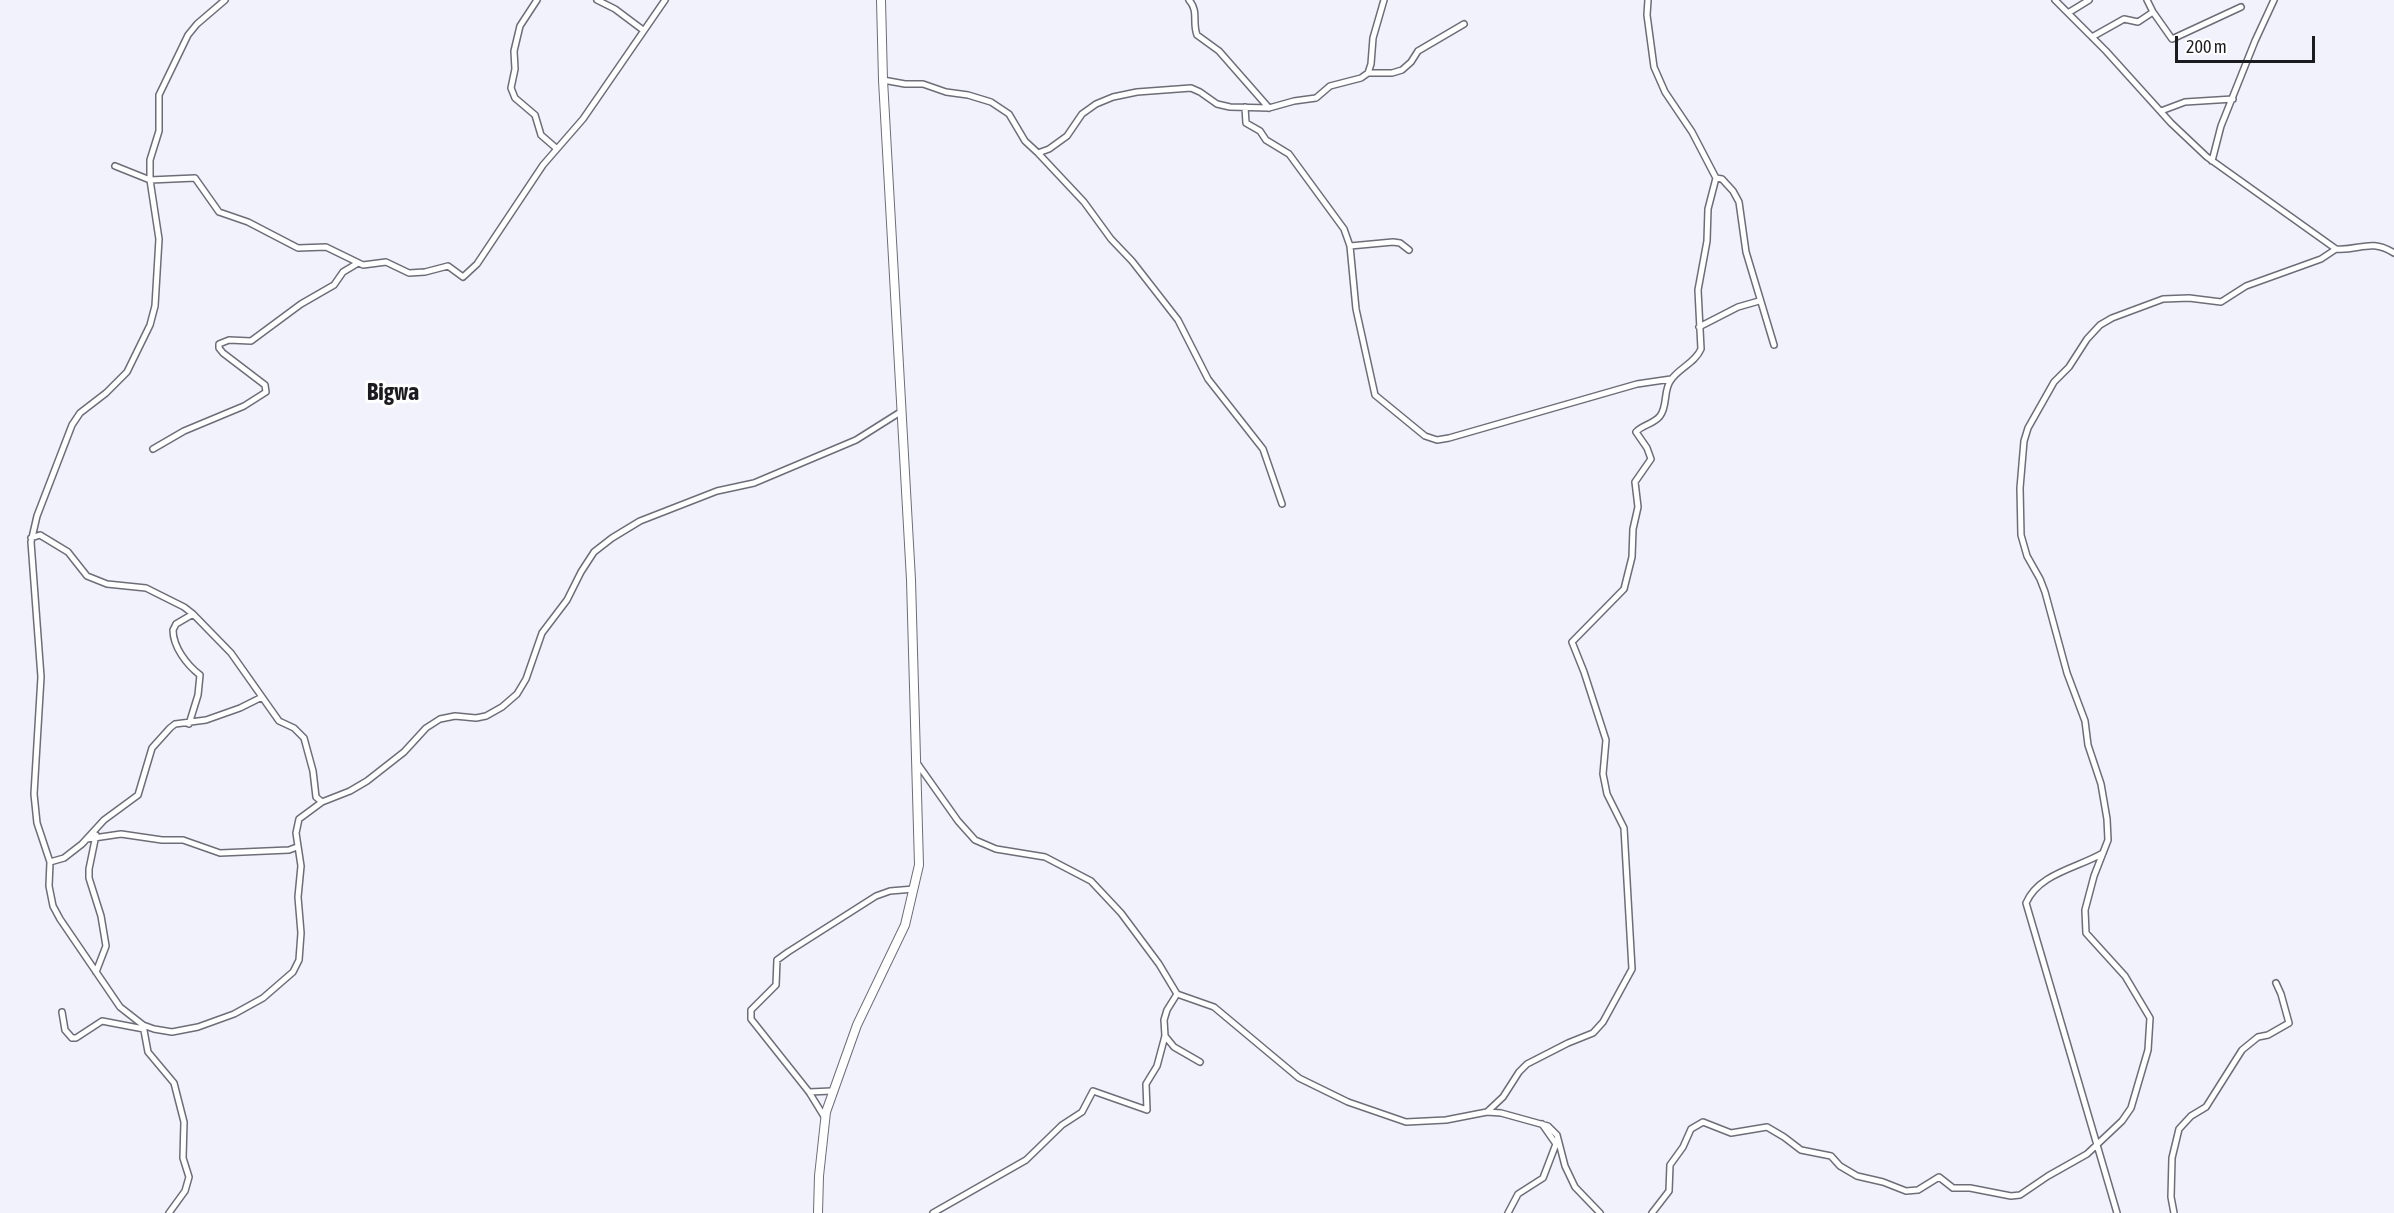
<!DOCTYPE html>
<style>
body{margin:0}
#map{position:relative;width:2394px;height:1213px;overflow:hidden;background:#f2f2fd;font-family:"Asap Condensed",sans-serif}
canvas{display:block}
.scale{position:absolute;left:2175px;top:36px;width:140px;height:27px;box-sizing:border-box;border:3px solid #1c1c20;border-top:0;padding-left:8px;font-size:18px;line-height:21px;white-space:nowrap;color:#1c1c20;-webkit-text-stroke:4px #fff;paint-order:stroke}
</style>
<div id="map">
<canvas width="2394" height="1213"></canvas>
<div class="scale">200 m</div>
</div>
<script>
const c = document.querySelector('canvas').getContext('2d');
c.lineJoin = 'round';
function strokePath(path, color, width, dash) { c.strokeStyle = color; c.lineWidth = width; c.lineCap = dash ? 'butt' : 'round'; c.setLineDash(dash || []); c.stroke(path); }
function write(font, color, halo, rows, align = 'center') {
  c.font = font + ' "Asap Condensed",sans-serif'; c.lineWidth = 6; c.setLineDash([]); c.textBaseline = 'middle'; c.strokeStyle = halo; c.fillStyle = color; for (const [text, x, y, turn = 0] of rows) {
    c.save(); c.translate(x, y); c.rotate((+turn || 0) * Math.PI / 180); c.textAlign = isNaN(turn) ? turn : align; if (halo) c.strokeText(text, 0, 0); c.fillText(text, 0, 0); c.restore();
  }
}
const street = new Path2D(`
 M225 0 197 24 188 35 159 95V131L150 160V180L159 239 155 306 150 325 127 372 106 393 80 413 72 425 37 516 31 542 41 677 34 794 37 823 50 862 49 886 53 906 60 919 120 1007 143 1025 154 1029 172 1032 198 1027 234 1014 263 998 293 972 299 960 301 933 298 897 301 866 296 833 299 819 322 802 350 791 367 781 404 752 426 728 440 719 455 716 476 718 486 716 502 707 517 694 526 679 542 633 567 600 581 572 594 552 612 538 640 521 717 491 754 483 856 440 902 411
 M537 0 520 26 514 51 515 69 511 88 515 98 535 115 541 135 556 148
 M597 0 615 9 643 30
 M1189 0C1199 11 1192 22 1197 35L1219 51 1269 108
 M2055 0 2106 51 2171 123 2207 157 2336 249C2360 251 2370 238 2394 253
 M2147 0 2153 12 2172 39 2241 7
 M2068 13 2089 0
 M2092 37 2124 19 2138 22 2153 12
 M1368 73H1392L1402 70 1411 62 1418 51 1464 24
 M883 80 905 84H923L946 92 968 95 991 102 1009 114 1025 141 1038 153 1049 149 1067 136 1082 114 1096 104 1113 97 1137 92 1191 88 1200 92 1217 104 1230 107 1269 108 1294 101 1316 98 1330 86 1361 78 1368 73 1371 64 1373 38 1384 0
 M1245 107 1246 123 1260 131 1266 140 1289 154 1344 229 1350 246 1356 309 1375 395 1425 436 1437 440 1449 438 1637 384 1671 379
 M2161 111 2185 102 2233 99
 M1038 153 1084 202 1111 239 1132 261 1178 320 1208 379 1263 449 1282 504
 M2212 161 2221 126 2255 41 2274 0
 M115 166 150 180 195 178 219 212 248 222 298 248 326 247 363 265 386 262 409 273 425 272 448 266 463 277 477 264 543 165 583 119 665 0
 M1716 178 1722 179 1733 191 1739 202 1746 252 1774 345
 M1350 246 1393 242 1400 243 1409 250
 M1699 327 1738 307 1759 301
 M153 449 184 431 244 406 266 392 265 385 223 353 219 348V344L229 340 251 341 301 304 334 285 343 272 358 263
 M31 538 40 535 68 552 87 576 107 584 146 588 184 607 193 614 231 653 279 721 294 728 304 738 313 771 316 797 322 802
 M189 724 198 695 200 675C187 665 173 647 173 630L176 624 193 614
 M917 763 958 821 975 840 996 849 1045 857 1091 881 1121 913 1159 964 1177 994 1214 1007 1299 1078 1348 1102 1406 1122 1446 1120 1487 1112 1501 1113 1548 1126 1557 1135 1565 1166 1575 1187 1600 1213
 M96 835 89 869V878L101 916 106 946 96 972
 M87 839 121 834 162 840H183L220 853 289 850 297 847
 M2103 853C2078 868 2039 873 2026 903L2117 1213
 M50 862 64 858 82 844 104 820 138 795 152 748 170 728 175 724 206 720 240 708 262 697
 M62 1012 65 1030 72 1038H76L102 1021 144 1029
 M143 1025 148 1052 174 1083 184 1122 183 1158 189 1177 185 1191 169 1213
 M1165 1036 1174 1047 1200 1062
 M809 1092 832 1091
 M1487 1112 1503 1097 1519 1072 1527 1064 1568 1043 1593 1033 1603 1022 1632 969 1624 828 1607 794 1603 774 1606 740 1584 672 1572 642 1624 589 1632 557 1633 529 1638 507 1635 482 1651 459 1647 448 1636 432C1642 425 1654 424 1660 416 1668 406 1663 390 1671 380 1679 368 1695 363 1701 349L1698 290 1707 241 1708 209 1716 178 1692 132 1665 92 1654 67 1647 15 1648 0
 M825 1118 809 1092 751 1019V1010L776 985 777 960 788 952 876 896 890 891 914 889
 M933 1213 1026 1160 1062 1125 1082 1112 1093 1091 1147 1110 1146 1084 1157 1066 1165 1036 1164 1020 1167 1010 1177 994
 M1508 1213 1518 1194 1543 1178 1556 1144 1542 1124
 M1652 1213 1669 1191 1670 1165 1683 1147 1691 1129 1703 1122 1731 1133 1767 1127 1784 1137 1801 1150 1831 1156 1840 1166 1857 1176 1883 1182 1906 1191 1918 1190 1939 1177 1953 1188H1970L2011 1196 2020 1195 2048 1176 2087 1154 2122 1121 2131 1108 2148 1050 2150 1018 2125 976 2086 933 2085 910 2094 876 2108 840 2107 819 2101 784 2088 745 2085 721 2067 673 2045 592 2040 579 2027 556 2021 535 2020 488 2024 441 2028 428 2054 382 2069 367 2087 339 2100 325 2112 318 2163 299 2189 298 2221 302 2246 286 2321 259 2336 249
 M2174 1213 2171 1197 2172 1158 2179 1129 2191 1116 2206 1107 2242 1050 2258 1037 2268 1035 2289 1023 2281 994 2276 983`);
const secondary = new Path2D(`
 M818 1213 819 1176 826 1112 857 1025 905 925 919 865 911 580 883 80 881 0`);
strokePath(street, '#6d6d77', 8);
strokePath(secondary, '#6d6d77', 10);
strokePath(street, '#fff', 5);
strokePath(secondary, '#fff', 8);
write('bold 24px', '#1c1c20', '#fff', [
 ["Bigwa",393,392]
]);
</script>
